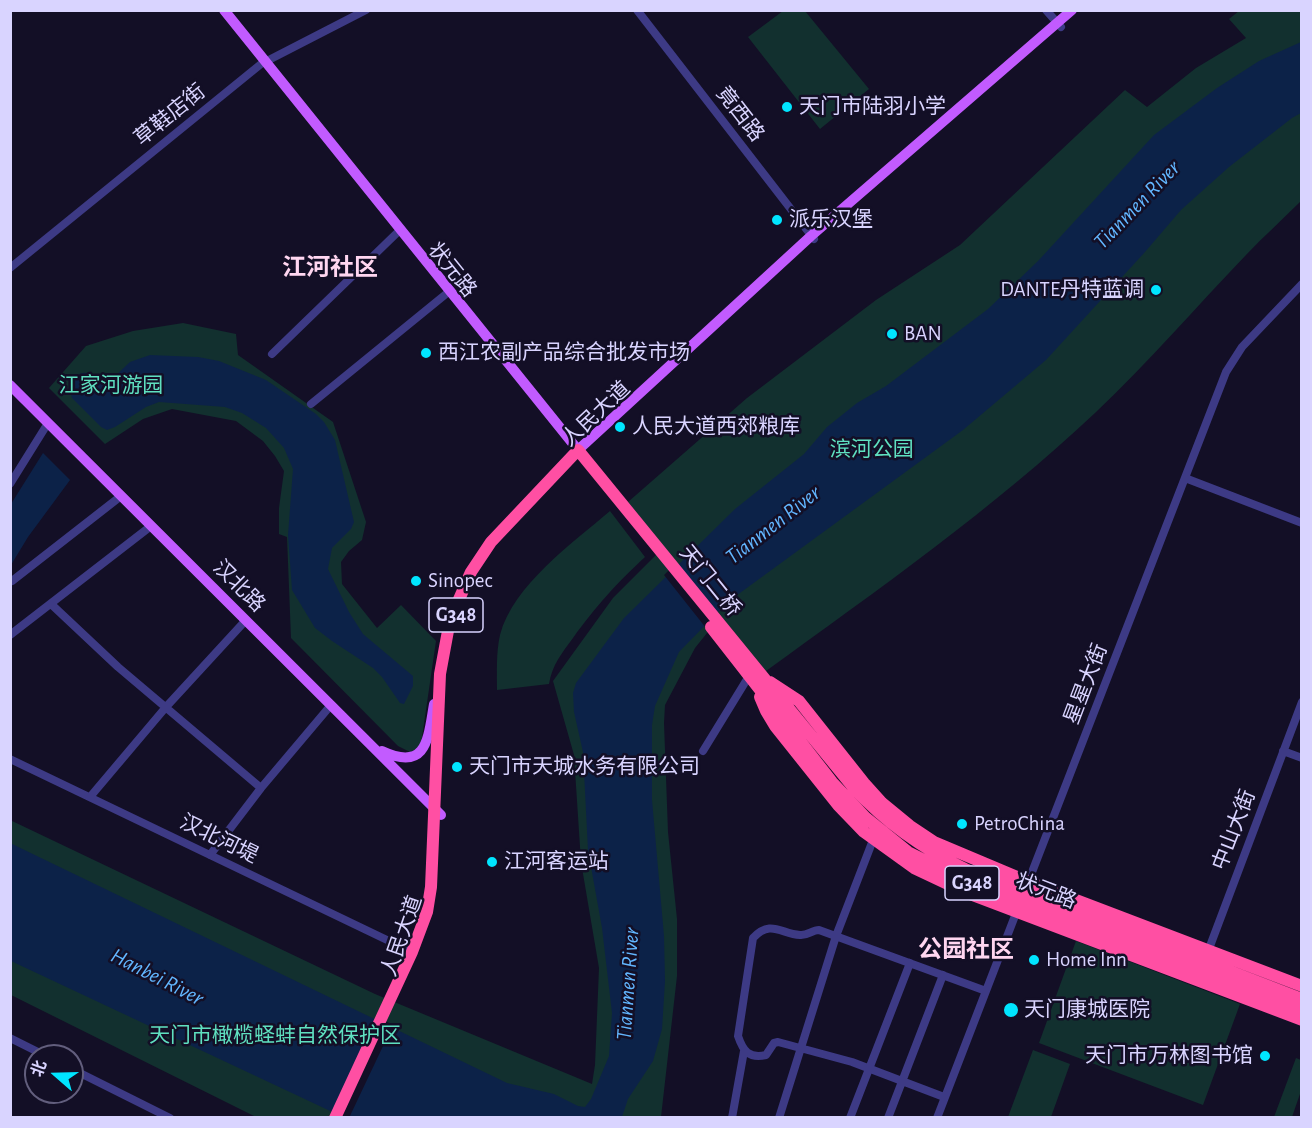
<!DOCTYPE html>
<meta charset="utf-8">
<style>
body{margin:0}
#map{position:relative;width:1312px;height:1128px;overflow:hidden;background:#130f26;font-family:"Alegreya Sans","Noto Sans SC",sans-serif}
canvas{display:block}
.frame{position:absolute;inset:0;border:12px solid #d9d4ff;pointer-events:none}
.north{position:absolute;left:24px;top:1044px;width:60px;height:60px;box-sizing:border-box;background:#130f26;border:2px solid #625e7d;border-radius:50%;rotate:290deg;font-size:16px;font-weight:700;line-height:24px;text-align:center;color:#d9d4ff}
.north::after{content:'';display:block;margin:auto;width:21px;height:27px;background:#00e5ff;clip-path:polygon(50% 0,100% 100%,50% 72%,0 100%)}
</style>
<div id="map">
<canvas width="1312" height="1128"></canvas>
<div class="frame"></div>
<div class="north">北</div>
</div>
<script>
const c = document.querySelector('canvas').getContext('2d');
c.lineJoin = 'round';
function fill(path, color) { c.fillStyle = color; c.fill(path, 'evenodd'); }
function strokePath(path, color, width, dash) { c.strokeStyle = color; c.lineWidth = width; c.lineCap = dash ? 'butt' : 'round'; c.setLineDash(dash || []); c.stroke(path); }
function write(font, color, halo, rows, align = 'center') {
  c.font = font + ' "Alegreya Sans","Noto Sans SC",sans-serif'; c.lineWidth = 5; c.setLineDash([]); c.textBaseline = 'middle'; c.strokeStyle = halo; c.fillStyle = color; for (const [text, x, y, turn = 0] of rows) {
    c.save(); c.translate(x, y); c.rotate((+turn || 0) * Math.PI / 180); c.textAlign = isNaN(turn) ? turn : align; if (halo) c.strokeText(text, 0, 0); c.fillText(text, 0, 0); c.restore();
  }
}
fill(new Path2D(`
 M783 11H805L869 89 820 129 748 37Z
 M1239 11H1301V201C1283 219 1264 236 1246 255 1196 307 1148 363 1095 413 993 509 879 589 766 671L724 620 707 633 695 648 665 705 664 723 668 832 677 919V976L661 1117H256L11 995 10 820 375 994 592 1084 595 1065 599 968 581 862 574 755 553 681 613 598 664 547 628 502 747 398 876 300 960 245 1125 90 1147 107 1196 68 1246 38 1229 19Z
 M183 323 236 334 238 355 333 422 366 522 362 540 349 551 341 562 342 584 377 628 401 605 436 641 421 744 419 748 410 752 398 746 291 638 287 537 279 534V508L284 471 275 456 263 441 236 421 172 409 143 419 105 444 49 388 86 346 133 331Z
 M610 511 645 557C616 584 596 606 573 638 562 653 552 665 549 684L497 690C497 672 496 653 500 635 513 585 573 543 610 511Z
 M1076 941 1240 1004 1203 1105 1039 1043Z
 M1033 1050 1070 1064 1051 1117H1008Z
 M1296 1058 1301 1060V1091L1292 1117H1274Z`), '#12302f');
fill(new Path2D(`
 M1301 42V113L1292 118 1229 167 1181 210 1145 252 1046 360 963 430 729 601 679 652 655 706 652 725V800L664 936 665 981 662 1029 653 1061 628 1099 622 1117H343L11 961 10 843 507 1083 554 1094 578 1106 585 1107 591 1099 609 1056 612 1013 602 928 588 850 583 752 574 712 573 693 576 683 624 618 735 509 804 454 827 427 857 403 886 386 988 309 1038 261 1154 135 1217 88 1259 61Z
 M150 355 198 357 219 361 266 380 316 414 324 422 335 440 354 522 351 529 332 548 328 569 349 612 363 634 413 676V686L404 704 400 703 382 677 373 668 332 641 315 628 292 590 288 535 293 469 284 448 266 428 242 413 225 407 159 402 146 407 115 427 107 430 101 427 72 398C70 391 70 385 75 378 84 365 99 380 112 379L130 362Z
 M43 453 70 480 28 537 11 565V504Z`), '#0c2248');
fill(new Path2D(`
 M676 563 719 615 706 628 664 575Z
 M378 1017 393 1025 349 1118H336Z`), '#130f26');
strokePath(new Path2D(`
 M637 10 814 239
 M1046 10 1061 27
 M10 268 261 64 366 10
 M272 354 401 229
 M311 404 446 294
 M1185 478 1302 523
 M10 484 48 423
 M12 581 121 496
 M51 604 118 667 261 788
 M10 635 151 526
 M703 751 749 676
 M1283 751 1302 758
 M10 759 412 952
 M90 797 166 707 246 620
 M210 855 261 788 331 705
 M1027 885 1226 372 1242 347 1302 284
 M1207 954 1302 702
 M10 1038 46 1056
 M72 1069 170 1118
 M944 1097 852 1062 778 1042 774 1043 766 1055C749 1059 743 1051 738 1036L753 938C771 919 781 934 800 935 807 936 812 930 819 930L986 991
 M732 1118 744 1051
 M779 1118 836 936 873 840
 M850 1118 910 963
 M888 1118 943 975
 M937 1118 1018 908`), '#3d3a85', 8);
strokePath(new Path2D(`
 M224 10 578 450 811 236 1072 10
 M10 385 441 815
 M382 751C427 772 428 739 434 704`), '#c25bff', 10);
strokePath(new Path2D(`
 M711 627 832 782 866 818 908 852 960 878 1302 1009
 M770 682 799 701 864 783 882 803 910 826 934 842 1029 882 1302 986
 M760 697 766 711 775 726 838 805 864 832 914 868 967 893 1302 1020
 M335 1118 412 952 427 912 431 887 440 674 450 620 471 572 491 542 578 450 853 787C886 823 921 848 965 869L1302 999`), '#ff4fa3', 12);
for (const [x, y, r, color] of [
 [787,107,6,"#00e5ff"],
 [777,220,6,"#00e5ff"],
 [1156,290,6,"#00e5ff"],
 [892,334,6,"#00e5ff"],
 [426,353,6,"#00e5ff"],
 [620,427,6,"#00e5ff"],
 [416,581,6,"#00e5ff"],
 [457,767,6,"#00e5ff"],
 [962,824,6,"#00e5ff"],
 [492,862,6,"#00e5ff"],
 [1034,960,6,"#00e5ff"],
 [1011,1010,8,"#00e5ff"],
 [1265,1056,6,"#00e5ff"]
]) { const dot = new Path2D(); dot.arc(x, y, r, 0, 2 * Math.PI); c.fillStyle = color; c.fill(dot); strokePath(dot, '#130f26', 2); }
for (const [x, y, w] of [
 [456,615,54],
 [972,883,54]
]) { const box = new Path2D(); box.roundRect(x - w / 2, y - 17, w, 34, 4.5); c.fillStyle = '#130f26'; c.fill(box); strokePath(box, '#d9d4ff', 1.5); }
write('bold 20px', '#d9d4ff', null, [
 ["G348",456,615],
 ["G348",972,883]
]);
write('21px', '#d9d4ff', '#130f26', [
 ["天门市陆羽小学",799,107],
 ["派乐汉堡",789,220],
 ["DANTE丹特蓝调",1144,290,"right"],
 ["BAN",904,334],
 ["西江农副产品综合批发市场",438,353],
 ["人民大道西郊粮库",632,427],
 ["Sinopec",428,581],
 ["天门市天城水务有限公司",469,767],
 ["PetroChina",974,824],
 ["江河客运站",504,862],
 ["Home Inn",1046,960],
 ["天门康城医院",1024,1010],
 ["天门市万林图书馆",1253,1056,"right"]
], 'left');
write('21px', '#d9d4ff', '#130f26', [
 ["竟西路",740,114,52],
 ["草鞋店街",170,115,-39],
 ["状元路",452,270,51],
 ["人民大道",596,414,-43],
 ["天门二桥",710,581,51],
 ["汉北路",239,586,45],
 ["星星大街",1086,684,-69],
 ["中山大街",1234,830,-69],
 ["汉北河堤",219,839,26],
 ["状元路",1046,891,21],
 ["人民大道",402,936,-71]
]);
write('21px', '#5fe0c0', '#130f26', [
 ["江家河游园",111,386],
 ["滨河公园",872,450],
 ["天门市橄榄蛏蚌自然保护区",275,1036]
]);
write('italic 22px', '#62b6ff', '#130f26', [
 ["Tianmen River",1137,205,-46],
 ["Tianmen River",773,525,-38],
 ["Hanbei River",157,977,27],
 ["Tianmen River",628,984,-86]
]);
write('bold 24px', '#ffd6f0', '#130f26', [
 ["江河社区",330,268],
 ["公园社区",966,950]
]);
</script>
